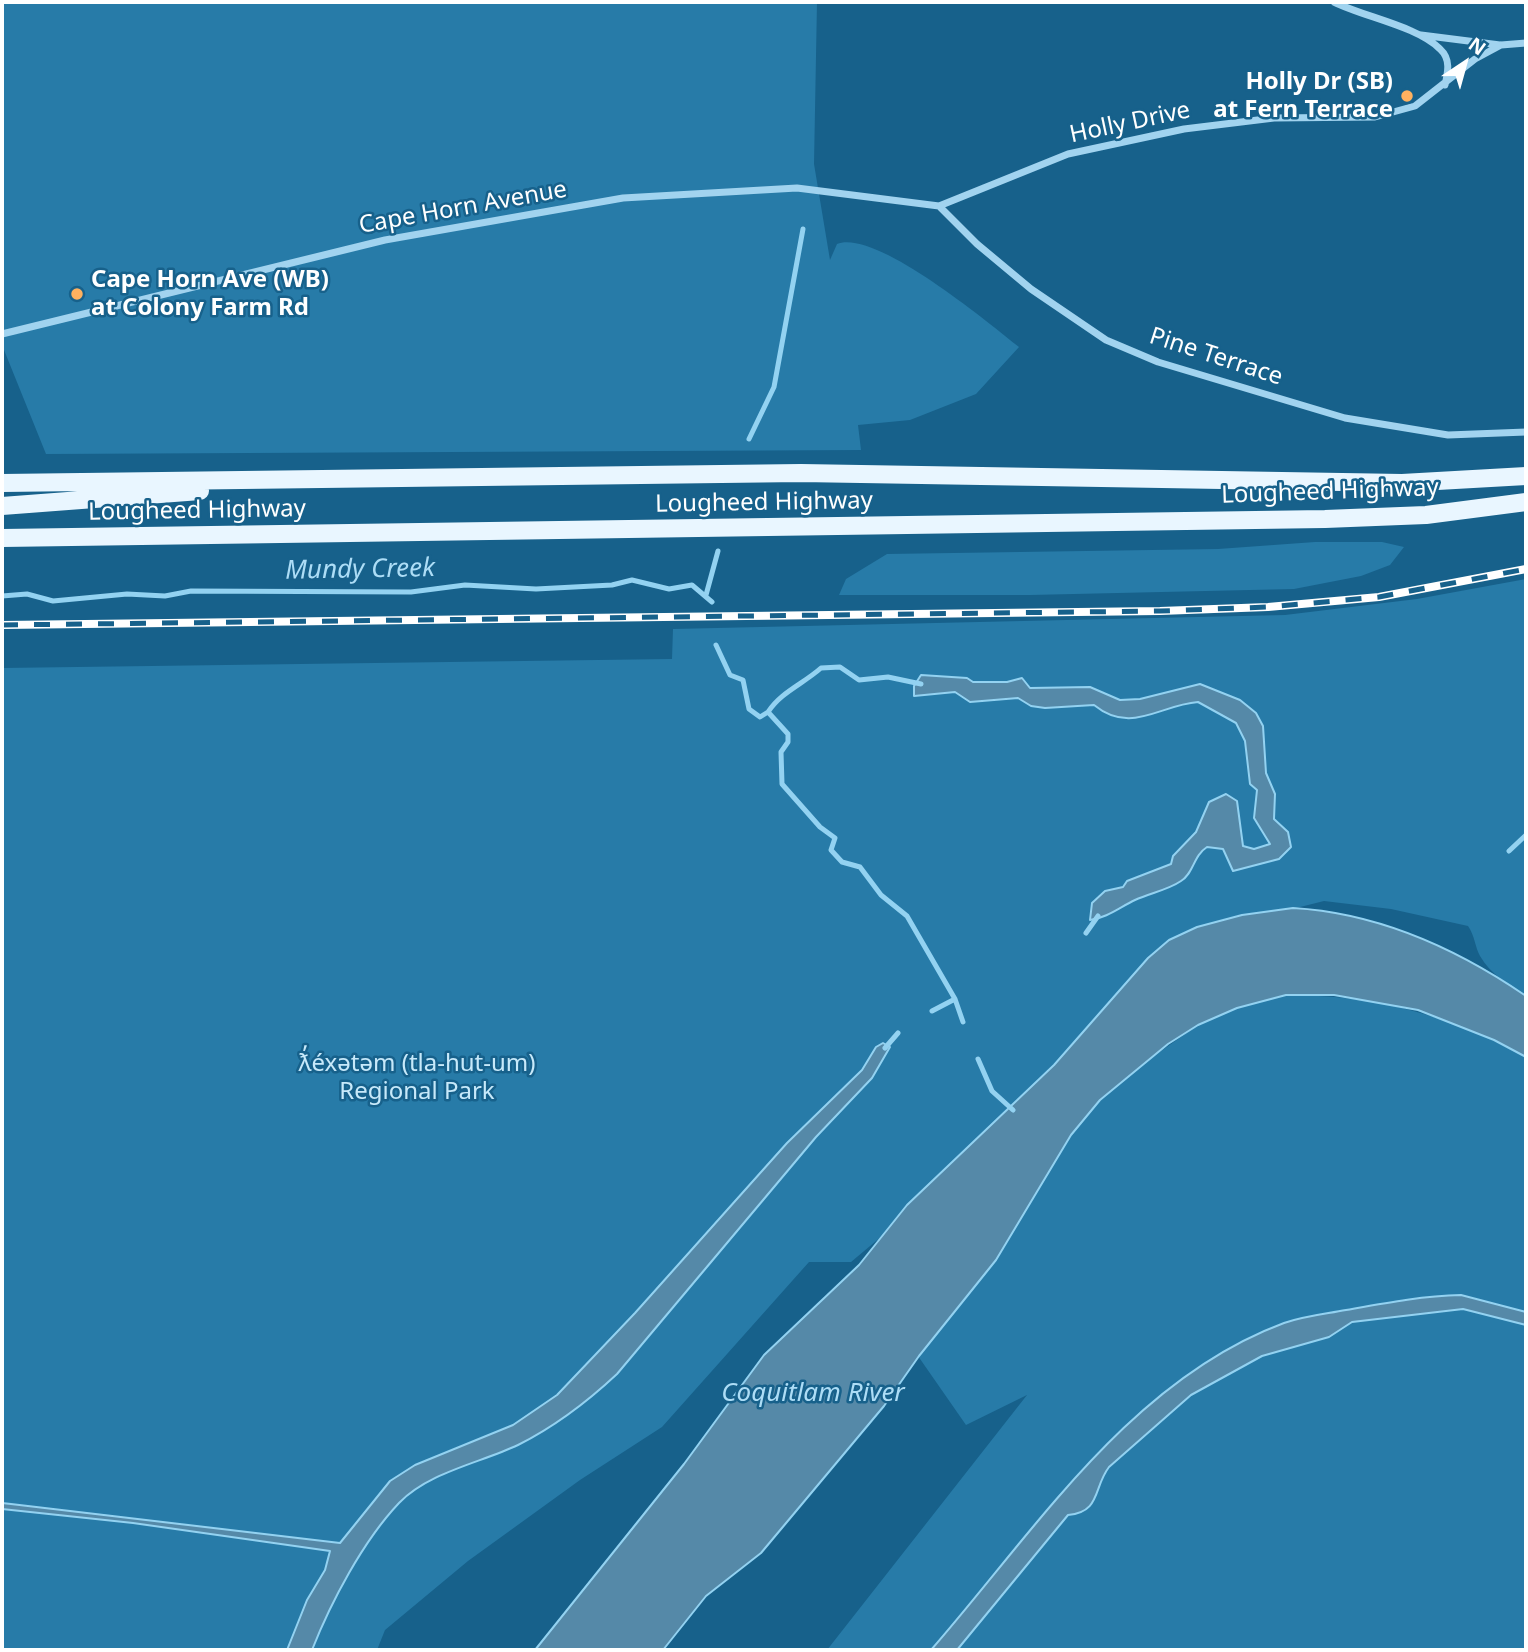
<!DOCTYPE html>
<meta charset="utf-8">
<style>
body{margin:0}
#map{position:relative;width:1528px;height:1652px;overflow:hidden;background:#17618b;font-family:"Noto Sans",sans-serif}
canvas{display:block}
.frame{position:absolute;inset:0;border:4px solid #fff;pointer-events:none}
.north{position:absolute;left:1430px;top:28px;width:70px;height:70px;-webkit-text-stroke:5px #17618b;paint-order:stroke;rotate:36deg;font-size:19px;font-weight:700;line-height:28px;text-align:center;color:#fff}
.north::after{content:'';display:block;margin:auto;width:24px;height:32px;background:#fff;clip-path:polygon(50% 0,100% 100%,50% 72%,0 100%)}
</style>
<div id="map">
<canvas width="1528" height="1652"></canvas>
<div class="frame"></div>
<div class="north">N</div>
</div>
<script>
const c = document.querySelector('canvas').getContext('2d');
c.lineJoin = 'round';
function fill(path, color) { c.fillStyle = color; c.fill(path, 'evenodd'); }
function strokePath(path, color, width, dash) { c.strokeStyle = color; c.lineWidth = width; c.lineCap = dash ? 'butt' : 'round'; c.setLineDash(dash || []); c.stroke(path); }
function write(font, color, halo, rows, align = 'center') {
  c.font = font + ' "Noto Sans",sans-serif'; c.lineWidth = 5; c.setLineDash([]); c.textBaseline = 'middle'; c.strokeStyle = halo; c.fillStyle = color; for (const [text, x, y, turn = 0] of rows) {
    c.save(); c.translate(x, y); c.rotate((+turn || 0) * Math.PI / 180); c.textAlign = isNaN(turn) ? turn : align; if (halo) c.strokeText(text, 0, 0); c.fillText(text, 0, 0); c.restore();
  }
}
fill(new Path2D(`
 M2 2H817L814 164 830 260 837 244C876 229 987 322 1019 347L976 394 910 420 858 425 861 450 46 454 2 345Z
 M1315 542H1382L1404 547 1390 565 1361 576 1294 589 1030 595H839L846 579 887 554 1218 549Z
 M1526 579V996C1509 985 1491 975 1480 956 1475 947 1475 936 1468 926L1391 909 1324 901 1169 940 1148 958 1054 1065 907 1205 882 1236 851 1262H809L662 1427 580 1480 468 1561 385 1630 377 1650H2V668L672 659 673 629 1285 615 1417 599Z
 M1286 995C1376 995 1446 1014 1526 1057V1650H827L1027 1395 966 1425 918 1356 996 1260 1071 1135 1100 1100 1134 1070 1198 1025 1237 1008Z`), '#277ba8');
const water = new Path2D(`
 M921 675 967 678 973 682H1007L1022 678 1030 688 1090 687 1120 700 1140 699 1200 684 1240 700 1256 713 1263 726 1266 773 1275 794 1274 819 1288 832 1291 847 1279 859 1233 871 1223 849 1207 847C1193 856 1194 873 1181 881 1168 890 1150 893 1135 900 1120 907 1107 918 1090 920L1092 903 1105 891 1123 887 1127 881 1171 864 1173 856 1196 832 1209 802 1226 794 1237 801 1243 846 1254 849 1270 844 1254 818 1257 790 1250 784 1245 741 1236 723 1198 702C1159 705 1131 735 1094 705L1045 708 1031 706 1018 698 970 702 955 692 914 696V686Z
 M1293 908C1379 913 1456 948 1526 996V1057L1494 1040 1418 1010 1334 995H1286L1237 1008 1198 1025 1168 1044 1100 1100 1071 1135 996 1260 919 1356 884 1406 761 1553 706 1596 663 1650H535L684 1464 764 1355 859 1265 907 1205 1054 1065 1148 958 1169 940 1197 927 1242 915Z
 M883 1043 890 1047 872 1078 816 1137 617 1374C586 1403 556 1426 518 1445 480 1463 429 1472 399 1503 363 1541 331 1602 312 1650H287L307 1600 325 1570 330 1551 133 1523 2 1509V1503L11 1504 340 1543 390 1481 415 1465 513 1425 557 1395 635 1313 787 1143 862 1070 876 1047Z
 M1461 1295 1526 1312V1325L1463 1309 1352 1322 1329 1337 1262 1356 1191 1395 1109 1467C1093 1488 1101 1512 1068 1515L957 1650H931C1034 1532 1130 1380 1284 1323 1304 1316 1325 1314 1346 1310 1385 1303 1421 1296 1461 1295Z`);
fill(water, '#5589a8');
strokePath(water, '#93d2f1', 2);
strokePath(new Path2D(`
 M749 439 774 387 803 229
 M706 595 718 551
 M2 596 27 594 53 601 127 594 165 596 191 591 411 592 465 585 536 589 612 585 632 580 669 589 692 585 712 602
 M716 645 730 675 743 680 749 709 760 717 768 712 788 734V742L781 752 782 784 820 827 835 838 831 850 842 862 860 867 881 895 907 916 955 999 963 1022
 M768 712C781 692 803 684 821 668L840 667 859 680 888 677 921 684
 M1509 851 1526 835
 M1086 933 1098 916
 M932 1011 955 999
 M885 1048 898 1033
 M978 1059 992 1091 1013 1110`), '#93d2f1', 5);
strokePath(new Path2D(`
 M1334 2C1364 17 1417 26 1440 49 1451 59 1448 72 1445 85
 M1421 35 1500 45
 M939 206 977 244 1031 289 1106 340 1158 362 1345 418 1448 435 1526 432
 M2 334 385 240 623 198 797 188 939 206 1068 154 1184 129 1274 118 1375 117 1415 106 1475 59 1501 45 1526 43`), '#a1d3ef', 7);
strokePath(new Path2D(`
 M2 483 801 473 1402 483 1526 476
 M2 506 200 491
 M2 538 1325 519 1426 515 1526 502`), '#e9f6ff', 18);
const rail = new Path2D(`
 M2 625 1160 611 1268 607 1379 597 1526 569`);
strokePath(rail, '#fff', 8);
strokePath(rail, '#17618b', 5, [16]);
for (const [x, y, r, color] of [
 [1407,96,7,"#ffb15f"],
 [77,294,7,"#ffb15f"]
]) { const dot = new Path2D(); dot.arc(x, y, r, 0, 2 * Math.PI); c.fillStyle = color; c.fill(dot); strokePath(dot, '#17618b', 2.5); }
write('bold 24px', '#fff', '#17618b', [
 ["Holly Dr (SB)",1393,82],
 ["at Fern Terrace",1393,110],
 ["Cape Horn Ave (WB)",91,280,"left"],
 ["at Colony Farm Rd",91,308,"left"]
], 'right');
write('24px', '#fff', '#17618b', [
 ["Holly Drive",1130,123,-12],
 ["Cape Horn Avenue",463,208,-10],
 ["Pine Terrace",1216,357,18],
 ["Lougheed Highway",1330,492,-2],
 ["Lougheed Highway",764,503,-1],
 ["Lougheed Highway",197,511,-1]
]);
write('24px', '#c7e9fa', '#17618b', [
 ["ƛ̓éxətəm (tla-hut-um)",417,1064],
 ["Regional Park",417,1092]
]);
write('italic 26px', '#adddf6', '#17618b', [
 ["Mundy Creek",360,570,-1],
 ["Coquitlam River",813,1394]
]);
</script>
